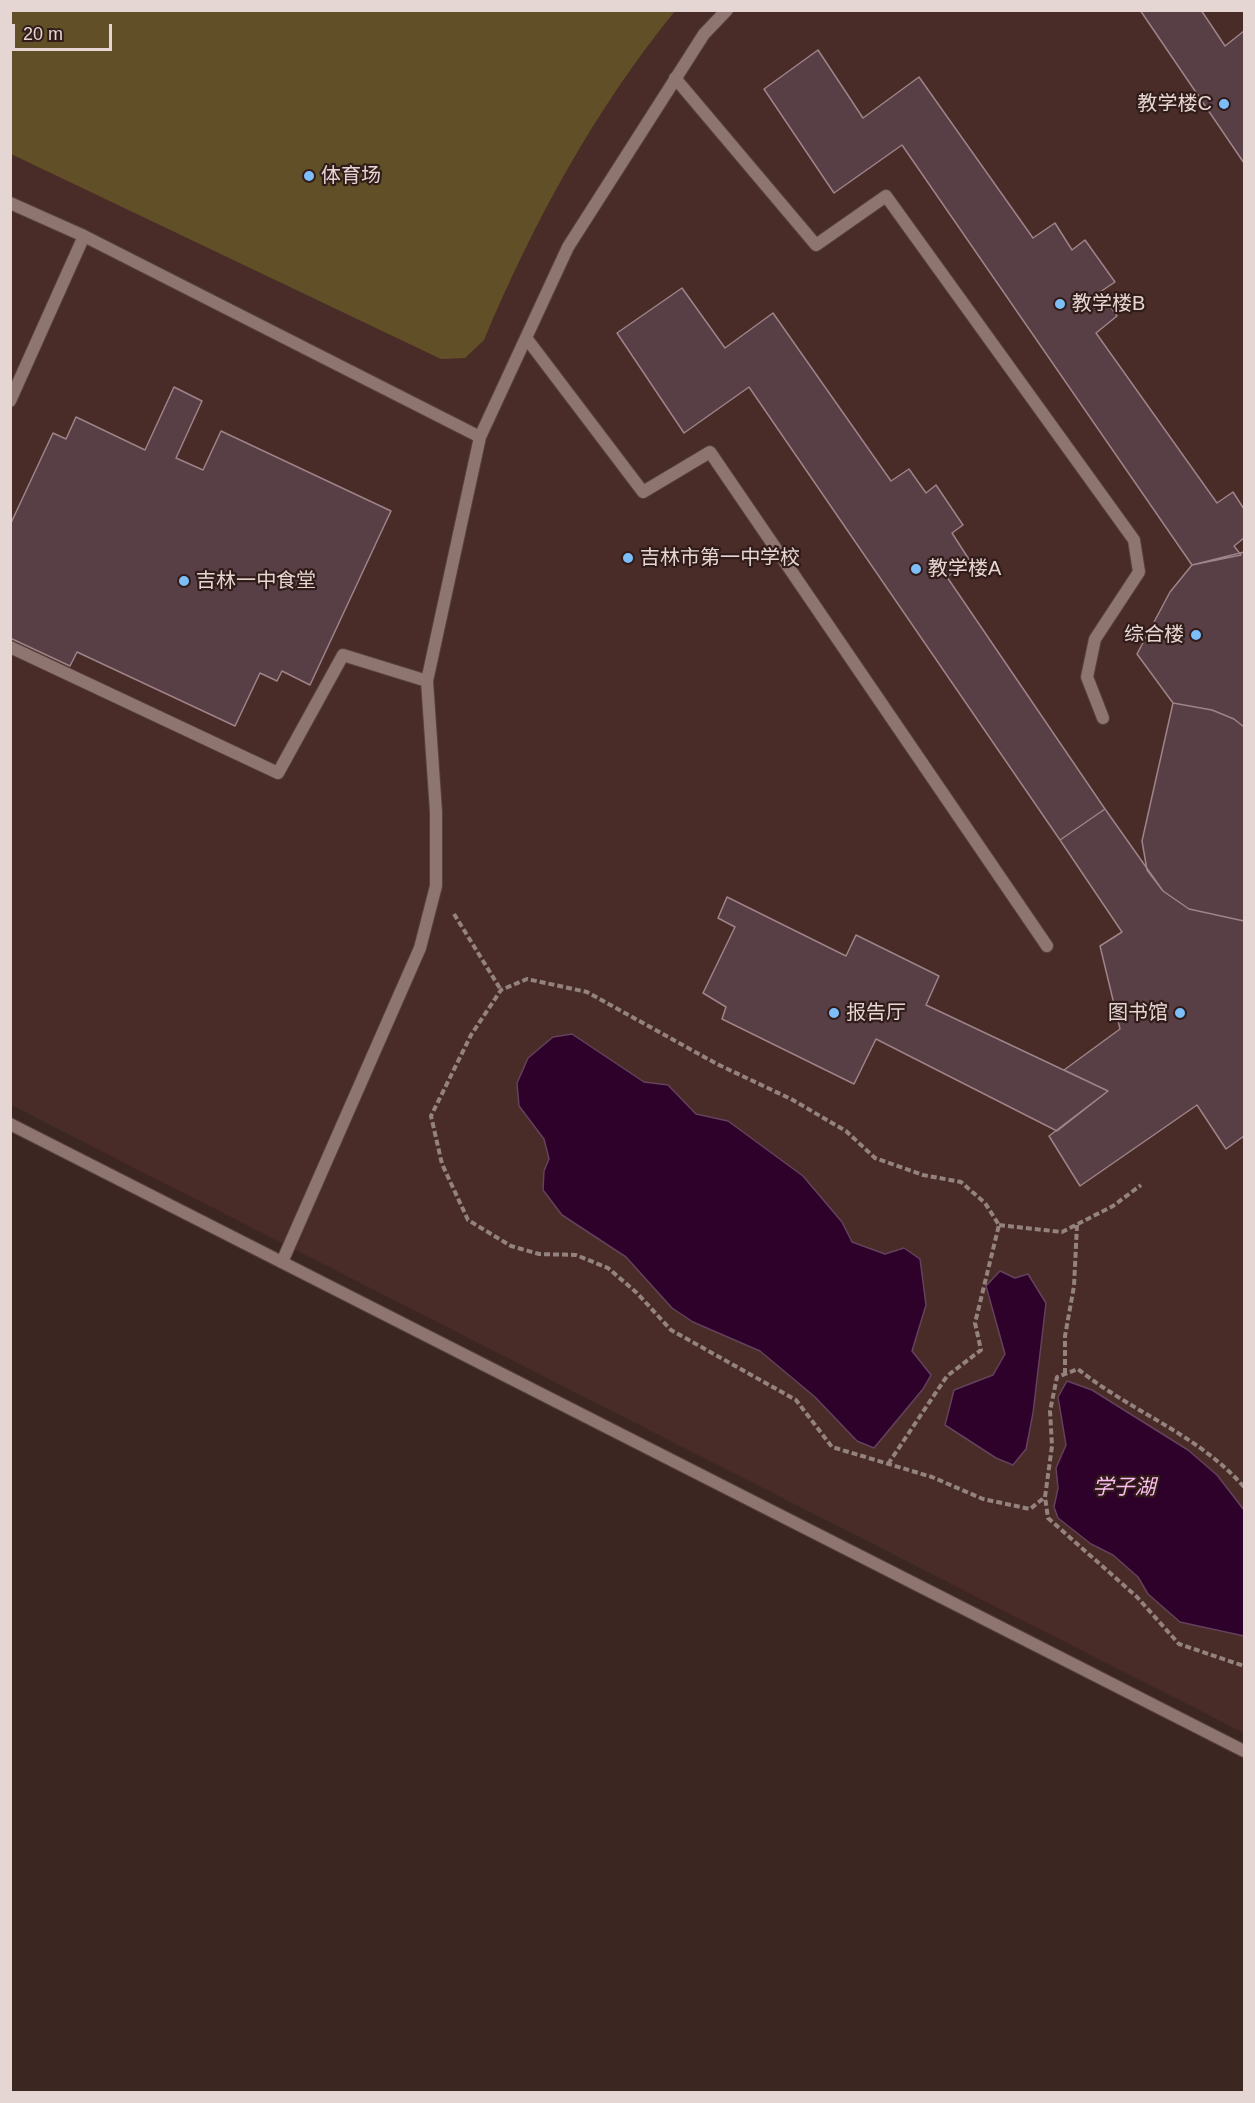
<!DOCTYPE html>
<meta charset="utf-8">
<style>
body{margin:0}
#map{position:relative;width:1255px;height:2103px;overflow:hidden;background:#3c2622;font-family:Arial,sans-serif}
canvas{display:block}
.frame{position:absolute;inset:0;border:12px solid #e5d6d3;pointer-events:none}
.scale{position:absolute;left:12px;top:24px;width:100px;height:27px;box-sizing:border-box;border:3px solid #e5d6d3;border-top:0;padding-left:8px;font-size:18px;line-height:21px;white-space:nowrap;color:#e5d6d3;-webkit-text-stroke:4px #311c19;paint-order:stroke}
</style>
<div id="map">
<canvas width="1255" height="2103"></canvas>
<div class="frame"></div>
<div class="scale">20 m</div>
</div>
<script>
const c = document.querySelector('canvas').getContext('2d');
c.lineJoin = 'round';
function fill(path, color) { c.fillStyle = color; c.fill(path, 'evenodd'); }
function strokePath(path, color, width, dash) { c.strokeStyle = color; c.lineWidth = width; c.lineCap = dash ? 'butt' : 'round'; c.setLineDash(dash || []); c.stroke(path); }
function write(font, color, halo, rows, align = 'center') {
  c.font = font + ' Arial,"Noto Sans SC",sans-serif'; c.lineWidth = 4.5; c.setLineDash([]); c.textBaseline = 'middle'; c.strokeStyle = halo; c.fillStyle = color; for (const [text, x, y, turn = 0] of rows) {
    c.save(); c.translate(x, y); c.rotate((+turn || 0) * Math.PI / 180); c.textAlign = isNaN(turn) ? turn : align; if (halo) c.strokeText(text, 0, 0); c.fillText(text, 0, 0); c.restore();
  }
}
fill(new Path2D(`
 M10 11H1244V1733L11 1105Z`), '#492c27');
fill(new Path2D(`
 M10 11 11 10 675 11C595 109 533 223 484 340L465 358 441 359 11 154Z`), '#615027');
const water = new Path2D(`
 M572 1034 644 1082 668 1085 696 1114 728 1121 803 1176 842 1222 852 1242 885 1254 904 1248 920 1259 926 1305 912 1351 931 1375 923 1389 874 1448 857 1441 815 1397 760 1351 693 1322 672 1308 626 1257 562 1215 543 1190 544 1171 549 1159 544 1139 519 1106 517 1083 528 1058 553 1037Z
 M1000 1271 1015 1278 1028 1274 1046 1303 1033 1413 1026 1449 1013 1465 996 1458 945 1425 954 1390 993 1375 1005 1354 986 1286Z
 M1067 1381 1092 1390 1188 1450 1217 1475 1244 1510V1636L1180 1622 1148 1594 1138 1577 1113 1555 1091 1544 1058 1518 1054 1507 1058 1488 1056 1468 1066 1445 1058 1397Z`);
fill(water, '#2d0129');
strokePath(water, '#64415c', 1.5);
const building = new Path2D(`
 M1140 10H1201L1225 46 1244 31V163Z
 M818 50 863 118 919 77 1033 238 1055 223 1072 250 1085 240 1115 282 1100 292 1117 316 1096 333 1217 503 1233 492 1244 509V538L1234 546 1241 555 1192 565 902 145 834 193 764 89Z
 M682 288 725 348 773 313 891 481 909 469 926 493 936 485 963 525 952 533 970 561 947 577 1105 809 1060 840 749 387 684 433 617 333Z
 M174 387 202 401 176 458 203 470 221 431 391 511 310 685 282 671 277 681 260 673 235 726 77 652 70 666 10 638V525L53 433 66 439 76 417 145 450Z
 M1244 552V727L1234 719 1212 710 1173 703 1137 654 1170 592 1192 565Z
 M1173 703 1212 710 1234 719 1244 727V921L1189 909 1163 891 1147 870 1142 841Z
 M1105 809 1163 891 1189 909 1244 921V1136L1226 1149 1197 1105 1080 1186 1049 1136 1108 1091 1064 1070 1120 1029 1100 946 1122 932 1060 840Z
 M727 897 846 956 856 935 939 976 926 1005 1108 1091 1057 1131 876 1039 854 1084 722 1019 726 1007 703 993 735 927 718 918Z`);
fill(building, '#573f45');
strokePath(building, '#9e8389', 1.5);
const service = new Path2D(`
 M675 78 816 245 886 196 1134 540 1139 572 1095 639 1087 677 1103 718
 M10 203 84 236 480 437
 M527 339 643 492 710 452 1047 946
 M10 401 84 236
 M10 647 278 773 343 655 427 681
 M282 1262 420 948 436 886V812L427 681 480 437 568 247 704 34 727 10`);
const minor = new Path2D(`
 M10 1124 1244 1751`);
strokePath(service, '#55423f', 14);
strokePath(minor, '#55423f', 14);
strokePath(new Path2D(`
 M454 914 501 990
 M999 1225 1062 1232 1113 1206 1141 1185
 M1065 1374V1336L1074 1286 1077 1225
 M888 1464 947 1376 981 1350 975 1323 999 1225 985 1203 961 1182 923 1175 875 1158 846 1131 791 1099 717 1064 587 992 527 979 501 990 471 1035 431 1116 442 1164 468 1220 511 1246 539 1254 576 1255 608 1268 637 1293 671 1330 796 1400 832 1447 932 1477 983 1499 1030 1509 1045 1497
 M1244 1487C1198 1434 1131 1412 1078 1369L1057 1377 1050 1411 1052 1446 1045 1497 1048 1518 1137 1597 1179 1644 1244 1666`), '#94827e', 4, [6, 3]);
strokePath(service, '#8f7570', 12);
strokePath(minor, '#8f7570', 12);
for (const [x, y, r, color] of [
 [1224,104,6,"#7dbef9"],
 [309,176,6,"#7dbef9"],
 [1060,304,6,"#7dbef9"],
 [628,558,6,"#7dbef9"],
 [916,569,6,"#7dbef9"],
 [184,581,6,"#7dbef9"],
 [1196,635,6,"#7dbef9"],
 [834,1013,6,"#7dbef9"],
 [1180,1013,6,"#7dbef9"]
]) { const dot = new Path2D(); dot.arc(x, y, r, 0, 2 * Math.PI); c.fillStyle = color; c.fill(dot); strokePath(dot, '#311c19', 2); }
write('20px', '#e5d6d3', '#311c19', [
 ["教学楼C",1212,104,"right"],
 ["体育场",321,176],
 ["教学楼B",1072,304],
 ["吉林市第一中学校",640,558],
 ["教学楼A",928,569],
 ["吉林一中食堂",196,581],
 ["综合楼",1184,635,"right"],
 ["报告厅",846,1013],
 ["图书馆",1168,1013,"right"]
], 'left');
write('italic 21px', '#fcbef0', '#311c19', [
 ["学子湖",1124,1488]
]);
</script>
